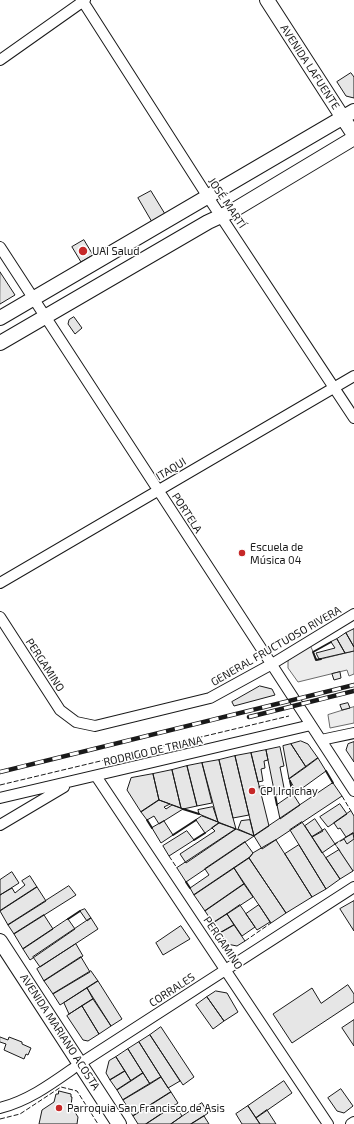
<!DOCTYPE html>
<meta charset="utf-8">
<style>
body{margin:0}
canvas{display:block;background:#fff}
</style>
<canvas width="354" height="1124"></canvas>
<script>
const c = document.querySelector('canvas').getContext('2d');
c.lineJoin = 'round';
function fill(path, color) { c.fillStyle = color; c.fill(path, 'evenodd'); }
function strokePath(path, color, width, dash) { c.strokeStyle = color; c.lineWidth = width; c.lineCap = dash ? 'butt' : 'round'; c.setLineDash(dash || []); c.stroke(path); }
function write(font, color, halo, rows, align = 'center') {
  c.font = font + ' "Exo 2",sans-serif'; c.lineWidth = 3; c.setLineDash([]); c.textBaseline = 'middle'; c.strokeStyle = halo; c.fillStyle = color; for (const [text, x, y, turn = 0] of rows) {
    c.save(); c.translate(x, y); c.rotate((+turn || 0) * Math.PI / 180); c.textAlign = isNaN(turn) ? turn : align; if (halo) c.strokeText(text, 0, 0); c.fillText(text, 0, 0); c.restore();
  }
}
const built = new Path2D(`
 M310 645 317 660 354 651V674L349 676 347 670 298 682 288 668V661Z
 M354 707V723L330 728 328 715Z
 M354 833V870L353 871 335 844Z`);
fill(built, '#ededed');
strokePath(built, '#6a6a6a', 1);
const building = new Path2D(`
 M351 73 354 77V98L346 96 337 82Z
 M151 191 165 214 152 222 138 198Z
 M84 240 93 255 81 262 72 247Z
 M0 272 15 295 0 304Z
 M74 317 82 328 75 334 68 324 69 320Z
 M354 629V647L346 633Z
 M346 633 354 647V651L345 653 337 639Z
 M337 639 345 653 319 659 316 653 335 648 331 642Z
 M340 672 341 678 334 680 332 674Z
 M260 686 272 689 275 695 234 706 232 702Z
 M348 703 350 708 342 710 340 705Z
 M301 741 308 744 318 758 306 767 291 744Z
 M354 742V762L346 750 348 744Z
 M291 744 306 767 289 779 283 746Z
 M280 747 284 766 280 767 285 793 275 795 266 750Z
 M266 750 268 760 264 761 265 768 261 769 263 781 258 782 251 753Z
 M251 753 269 826 254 836 235 756Z
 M235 756 249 815 233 818 219 760Z
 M318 758 326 771 297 792 289 779Z
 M219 760 233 818 236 829 218 822 202 763Z
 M202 763 212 803 197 806 187 766Z
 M187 766 197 806 183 809 181 808 172 770Z
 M172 770 181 808 159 800 153 774Z
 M153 774 159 800 141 812 127 790 131 778Z
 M333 783 342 796 262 849 254 836Z
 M264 786 266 794 261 795 259 787Z
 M293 794 300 805 280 819 277 805Z
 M159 800 170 804 164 807 166 809 172 805 183 809 159 824 154 816 147 820 141 812Z
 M340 804 347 814 328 827 320 817Z
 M213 807 218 822 199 814 198 810Z
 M351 811 354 816V833L346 837 340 828 338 829 334 823Z
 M202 816 218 822 219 823 205 833 196 820Z
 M315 819 323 831 312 837 305 826Z
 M250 820 254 836 238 829 241 821Z
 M164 821 173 835 161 843 152 828Z
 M302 822 340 879 326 889 290 830Z
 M219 823 236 829 186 863 180 854 215 831 212 828Z
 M236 829 254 836 186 882 177 868Z
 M325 829 335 844 322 853 312 837Z
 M187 831 194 840 169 856 163 846Z
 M353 833 354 839 347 844 344 839Z
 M276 840 312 897 286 913 249 858 253 853Z
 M245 842 253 853 249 858 194 895 190 888 209 875 205 869Z
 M299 845 326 889 312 897 285 854Z
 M339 850 353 871 340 879 326 858Z
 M249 858 286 913 271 923 234 868Z
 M234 868 244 884 205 911 194 895Z
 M12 872 19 883 0 895V880Z
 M30 876 37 887 0 911V895L12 888 15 893 25 885 22 881Z
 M244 884 253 897 213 923 205 911Z
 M69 886 76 895 14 934 8 925Z
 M37 887 46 901 8 925 0 911Z
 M354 901V931L340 909Z
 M240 905 255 927 242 936 227 914Z
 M259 905 270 922 257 930 246 914Z
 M85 909 91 918 87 921 80 911Z
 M227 914 234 925 220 933 213 923Z
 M44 915 53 929 23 949 14 934Z
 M91 918 98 929 40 967 33 957Z
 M68 919 75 929 30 960 23 949Z
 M234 925 245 941 237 946 227 944 220 933Z
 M181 926 190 939 163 955 156 943Z
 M76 944 83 956 44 981 37 969Z
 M81 957 90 972 53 994 44 981Z
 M91 971 98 981 60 1005 53 994Z
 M98 981 122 1019 111 1026 87 988Z
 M348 985 354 994V1002L292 1043 273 1014 312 988 321 1003Z
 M87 988 93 999 69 1014 64 1003Z
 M216 991 227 993 238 1012 224 1021 207 997Z
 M207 997 224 1021 213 1029 196 1005Z
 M93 999 111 1026 99 1034 82 1006Z
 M82 1006 99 1034 88 1041 83 1040 67 1016Z
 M354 1020V1046L342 1028Z
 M161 1027 194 1077 183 1085 150 1035Z
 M150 1035 180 1081 168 1088 139 1042Z
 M0 1037 8 1040 9 1037 22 1042V1044L31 1048 28 1055 26 1054 24 1059 4 1050 6 1044 0 1042Z
 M139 1042 161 1077 150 1084 128 1049Z
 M128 1049 143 1073 131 1081 116 1057Z
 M116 1057 125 1071 110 1080 106 1073 109 1061Z
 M125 1071 131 1081 117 1090 110 1080Z
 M143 1073 150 1084 123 1100 117 1090Z
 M161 1077 171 1092 133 1116 123 1100Z
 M284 1081 292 1093 256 1118 248 1106Z
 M341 1089 353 1106 344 1113 337 1111 328 1098Z
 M59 1091 71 1094V1097H72L71 1106 78 1117 77 1124H39L42 1110 54 1102 56 1094H58Z
 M171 1092 178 1103 146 1124H138L133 1116Z
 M202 1103 208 1113 204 1116 191 1124H171Z
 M175 1105 182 1116 171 1124H146Z
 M248 1106 260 1124H242L236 1114Z
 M267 1110 276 1124H260L256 1118Z
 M204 1116 209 1124H191Z`);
fill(building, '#e6e6e6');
strokePath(building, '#1a1a1a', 1);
const street = new Path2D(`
 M82 0 208 197 354 418
 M0 60 85 0
 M0 247 354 791
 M0 583 354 376
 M0 617 60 710 76 722 95 726 210 698 272 664 354 614
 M321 740 354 733
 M96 776 328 1124
 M0 798 311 725
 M0 825 64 787
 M0 1108C31 1100 55 1081 81 1063L354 887
 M351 1124 354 1122`);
const secondary = new Path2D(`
 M267 0 354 135
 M0 318 354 111
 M0 343 208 222 234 210 354 138
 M0 941 119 1124`);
strokePath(street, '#1a1a1a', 12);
strokePath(secondary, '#1a1a1a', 16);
strokePath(street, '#fff', 10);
strokePath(secondary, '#fff', 14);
const rail = new Path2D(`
 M249 717 354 691
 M0 772 354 685`);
strokePath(rail, '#1a1a1a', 4.5);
strokePath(rail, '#fff', 3, [9]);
strokePath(new Path2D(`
 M0 785 289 716
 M342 796 351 811
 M340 851 335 844 346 838
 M169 856 177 868
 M245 941 271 923
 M0 1119 20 1114 61 1087 77 1091 98 1124`), '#1a1a1a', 1, [5, 2]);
strokePath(new Path2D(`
 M321 659 316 660 313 652 331 642
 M326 771 333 783
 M290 781 293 794 297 792
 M275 795 277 805
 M183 809 199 814
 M147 820 152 828
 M173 835 196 820
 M194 840 205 833
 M186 882 190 888
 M68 919 80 911`), '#1a1a1a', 2);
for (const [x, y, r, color] of [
 [83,251,5,"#c62828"],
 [242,553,4,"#c62828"],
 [252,791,4,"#c62828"],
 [59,1108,4,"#c62828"]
]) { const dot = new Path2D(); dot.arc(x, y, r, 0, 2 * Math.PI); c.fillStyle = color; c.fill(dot); strokePath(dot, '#fff', 1.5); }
write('11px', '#1a1a1a', '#fff', [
 ["AVENIDA LAFUENTE",310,67,57],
 ["JOSÉ MARTÍ",227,203,56],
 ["ITAQUI",171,469,-31],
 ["PORTELA",187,513,57],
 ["GENERAL FRUCTUOSO RIVERA",276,646,-30],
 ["PERGAMINO",45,665,57],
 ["RODRIGO DE TRIANA",153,751,-13],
 ["PERGAMINO",223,943,56],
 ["CORRALES",172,990,-33],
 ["AVENIDA MARIANO ACOSTA",60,1032,57]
]);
write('11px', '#1a1a1a', '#fff', [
 ["UAI Salud",92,251],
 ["Escuela de",250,547],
 ["Música 04",250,560],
 ["CPI Irqichay",260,791],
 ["Parroquia San Francisco de Asis",67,1108]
], 'left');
</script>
